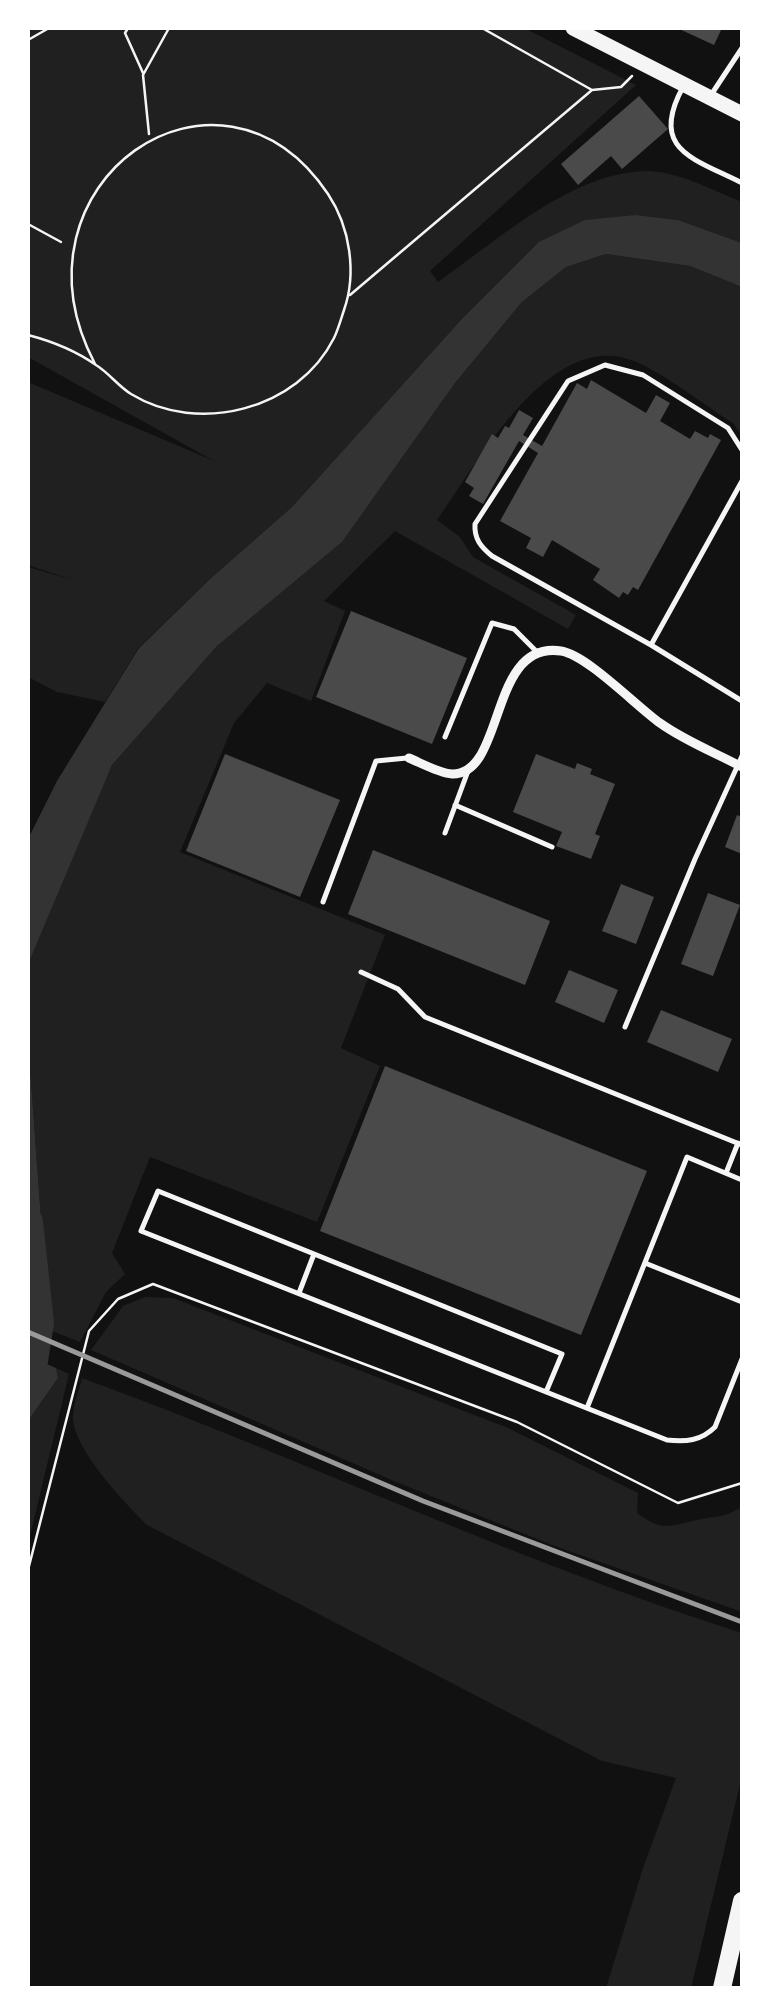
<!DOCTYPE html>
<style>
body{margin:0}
#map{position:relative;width:770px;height:2016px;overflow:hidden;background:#111;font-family:Montserrat,sans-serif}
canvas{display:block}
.frame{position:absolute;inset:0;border:30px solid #fff;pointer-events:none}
</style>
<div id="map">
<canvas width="770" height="2016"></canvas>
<div class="frame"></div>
</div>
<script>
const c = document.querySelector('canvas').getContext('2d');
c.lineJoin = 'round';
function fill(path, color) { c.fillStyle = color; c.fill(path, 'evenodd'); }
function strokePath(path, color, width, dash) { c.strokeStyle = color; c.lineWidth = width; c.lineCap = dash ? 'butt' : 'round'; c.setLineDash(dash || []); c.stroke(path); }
fill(new Path2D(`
 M28 28H524L636 85 430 271 438 282C497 241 571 172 647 171 678 171 714 191 742 202V243L678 220 636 215 460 321 292 507 210 579 139 647 105 702 57 692 28 677V567L73 580 28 565V382L214 461 28 357Z
 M606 254 690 266 742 287V436L733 423C704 405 664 373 634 361 550 327 477 464 437 520L460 537 473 557 576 615 568 629 395 531 324 601 345 611 311 701 267 683 234 723 180 852 385 935 341 1048 380 1066 317 1222 150 1157 112 1253 125 1274 106 1292 80 1342 49 1330 28 1040V959L112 765 217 646 342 542 455 383 522 302 566 267Z
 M145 1297 173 1298 508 1428 638 1493 637 1513C662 1532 669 1526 697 1520 719 1515 720 1519 742 1507V1612L552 1545 394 1481 91 1350 123 1306Z
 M56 1368 69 1374 28 1544V1421L58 1378Z
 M82 1378C304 1459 517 1562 742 1633V1776L691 1988H606L643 1868 676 1778 602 1761 147 1525C125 1503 73 1449 73 1417 73 1405 79 1390 82 1378Z`), '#202020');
fill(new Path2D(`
 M636 215 678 220 742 243V287L690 266 606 254 566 267 522 302 455 383 342 542 217 646 112 765 28 964V839L57 781 139 648 210 579 292 507 460 321 539 242 585 220Z
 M28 1040 49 1330 28 1321Z
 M28 1356 56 1368 58 1378 28 1421Z`), '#333');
strokePath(new Path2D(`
 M28 1222 39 1323 28 1392`), '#333', 30);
fill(new Path2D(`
 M677 28H722L714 45Z
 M639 96 668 129 622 169 611 156 578 185 561 164Z
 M591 380 646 413 656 395 670 403 660 421 690 439 695 431 708 438 710 434 721 440 638 590 633 587 628 595 623 592 619 598 593 580 600 569 552 540 543 557 526 548 531 538 500 521 538 453 519 441 483 504 469 496 474 488 465 482 492 434 498 438 505 426 509 428 519 410 533 418 523 435 542 446 577 383 587 389Z
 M351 611 467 658 432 744 316 697Z
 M225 754 340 800 300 897 186 851Z
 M536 754 575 769 577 763 592 769 590 774 615 784 595 834 600 836 591 859 556 846 562 832 513 812Z
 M737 815 742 817V854L725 847Z
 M373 850 550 921 525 985 348 914Z
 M621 884 654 897 636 944 602 931Z
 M708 893 740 905 713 976 681 964Z
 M569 970 618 990 604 1023 555 1002Z
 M661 1010 732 1039 718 1072 647 1042Z
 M385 1066 647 1171 581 1335 320 1231Z`), '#4a4a4a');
strokePath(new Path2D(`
 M128 28 125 33 143 73
 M482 28 592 90
 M28 40 49 28
 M149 134 143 75 169 28
 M28 224 61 242
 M350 295 592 90 621 87 632 76
 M28 335C51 341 76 351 96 365 109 373 118 386 131 394 198 435 298 410 334 338 338 330 341 319 344 310 357 273 350 227 328 194 219 32 0 183 95 364
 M28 1570 89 1331 118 1299 153 1284 517 1422 678 1503 742 1483`), '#f5f5f5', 2.5);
strokePath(new Path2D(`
 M683 87C649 149 692 158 740 182
 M711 95 742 48
 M742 481 651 645 742 701
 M651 645 492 556C481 547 474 539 475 524L568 381 605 365 643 375 728 428 742 450
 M445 737 492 623 514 629 536 651
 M455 805 552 847
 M445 833 468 771
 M323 902 376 761 407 758
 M361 972 398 989 425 1017 742 1145
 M625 1027 695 859 742 756
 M726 1173 738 1143
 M645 1263 742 1302
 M299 1293 314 1254
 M546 1392 562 1354 158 1191 141 1231 667 1440C686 1442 701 1441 715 1427L742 1359
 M587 1408 687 1157 742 1180`), '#f5f5f5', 5);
strokePath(new Path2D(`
 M409 758C421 763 439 773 452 774 506 775 488 640 561 651 587 655 636 706 660 723 685 741 716 753 742 767`), '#f5f5f5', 9);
strokePath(new Path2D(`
 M573 28 742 114`), '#f5f5f5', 15);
strokePath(new Path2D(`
 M722 1988 742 1901`), '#f5f5f5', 18);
strokePath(new Path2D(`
 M28 1332 423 1501 742 1622`), '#9a9a9a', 5);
</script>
